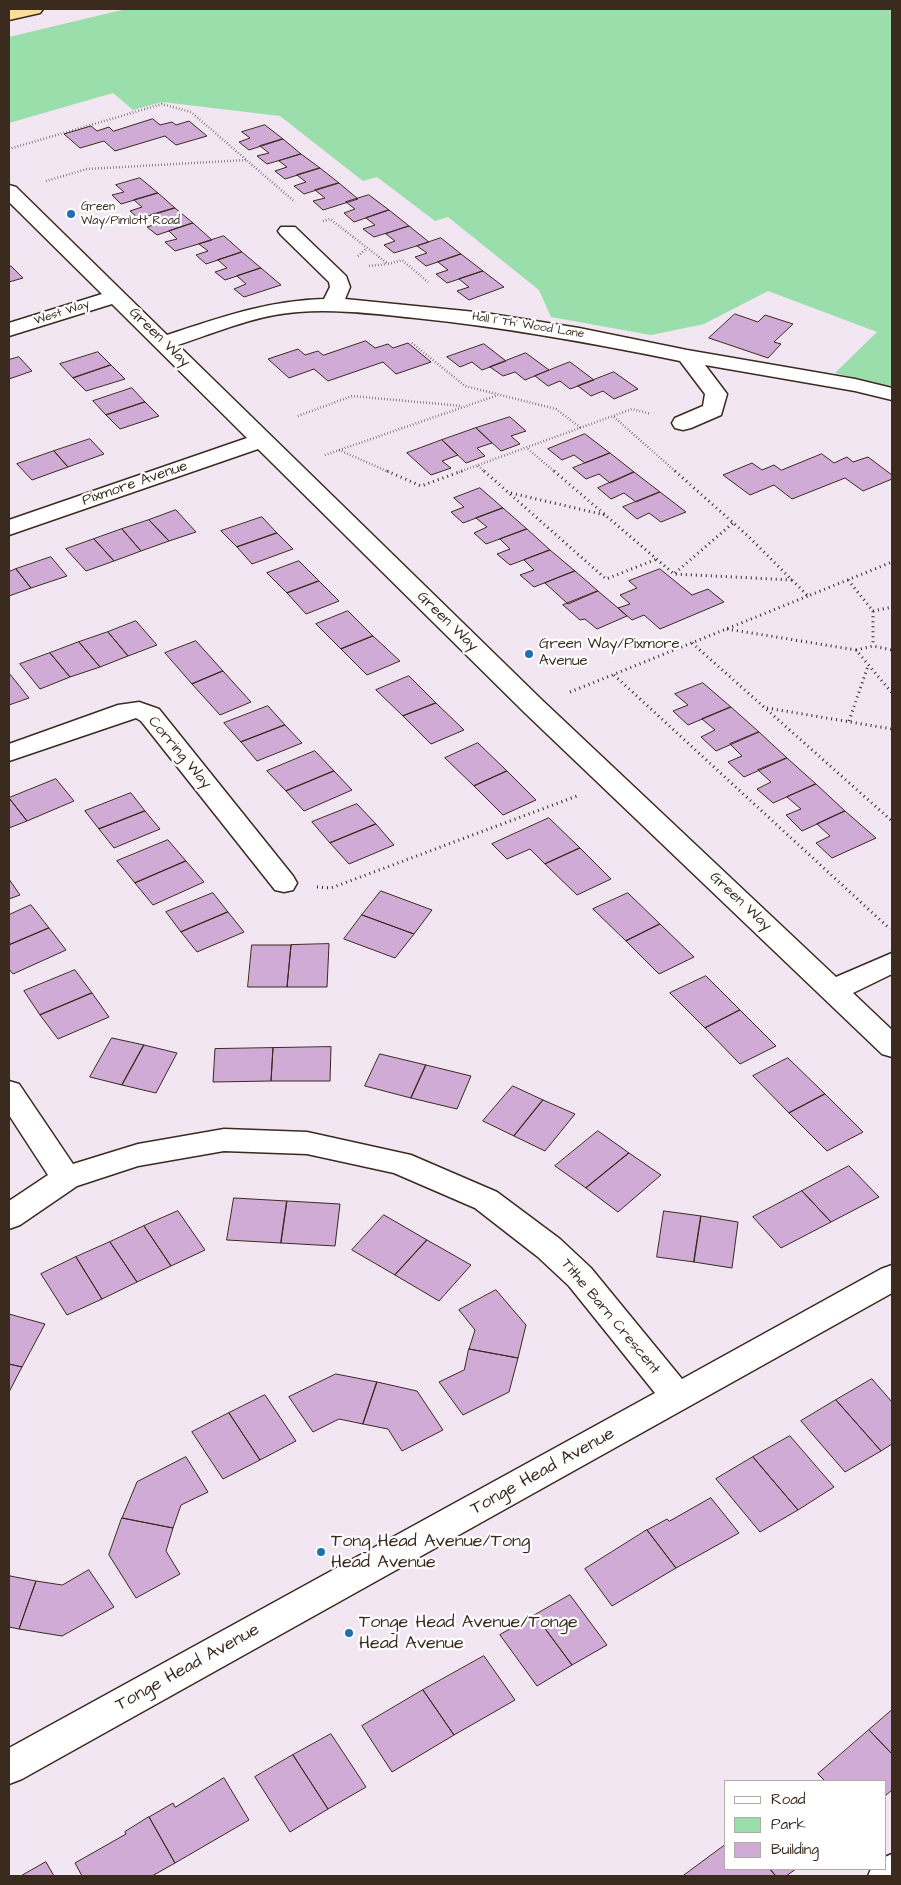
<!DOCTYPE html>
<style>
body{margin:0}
#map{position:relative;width:901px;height:1885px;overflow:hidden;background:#f1e6f2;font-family:"Architects Daughter",sans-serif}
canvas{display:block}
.frame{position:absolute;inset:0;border:10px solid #3b2a1e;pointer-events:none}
.legend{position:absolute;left:724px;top:1780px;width:162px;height:90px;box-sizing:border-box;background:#fff;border:1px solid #b1aaa5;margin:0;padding:6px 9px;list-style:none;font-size:15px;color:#3b2a1e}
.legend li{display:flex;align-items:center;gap:10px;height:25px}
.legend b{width:25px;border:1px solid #b1aaa5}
</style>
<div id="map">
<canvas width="901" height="1885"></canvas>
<div class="frame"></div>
<ul class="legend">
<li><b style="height:6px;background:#fff"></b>Road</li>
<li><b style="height:14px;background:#99deab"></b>Park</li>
<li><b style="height:14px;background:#cfabd5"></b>Building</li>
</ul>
</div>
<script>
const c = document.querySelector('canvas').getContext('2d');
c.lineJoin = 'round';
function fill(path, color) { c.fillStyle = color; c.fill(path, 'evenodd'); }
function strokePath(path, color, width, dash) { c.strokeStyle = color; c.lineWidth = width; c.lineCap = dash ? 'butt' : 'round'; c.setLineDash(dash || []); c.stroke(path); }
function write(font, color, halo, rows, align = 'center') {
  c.font = font + ' "Architects Daughter",sans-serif'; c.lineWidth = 4.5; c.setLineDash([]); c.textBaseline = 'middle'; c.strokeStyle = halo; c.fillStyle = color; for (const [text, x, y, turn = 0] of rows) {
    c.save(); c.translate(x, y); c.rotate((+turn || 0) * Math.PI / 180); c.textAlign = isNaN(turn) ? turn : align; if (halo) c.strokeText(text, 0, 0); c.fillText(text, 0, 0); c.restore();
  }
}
fill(new Path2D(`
 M126 9H892V387L835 373 877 332 768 291 704 324 651 335 551 317 539 290 448 217 435 221 377 177 363 181 280 116 162 102 133 110 113 93 9 123V37Z`), '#99deab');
const building = new Path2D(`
 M153 119 160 125 172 122 176 125 189 121 207 136 176 145 165 136 115 151 104 141 80 148 64 134 91 126 97 131 109 127 113 131Z
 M265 125 283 139 249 150 239 142 250 138 242 132Z
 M283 139 301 154 267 164 257 156 269 153 260 146Z
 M301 154 320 168 285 179 275 171 287 167 279 161Z
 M320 168 339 183 304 194 294 186 306 182 297 175Z
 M140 178 158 193 121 204 112 195 124 192 116 185Z
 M339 183 358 199 323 210 313 201 325 198 315 190Z
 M158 193 175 208 139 219 130 211 142 207 134 200Z
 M369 195 389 210 354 222 344 213 355 209 346 202Z
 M175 208 193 223 157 235 147 227 160 223 151 215Z
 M389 210 409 226 374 237 363 229 375 225 366 218Z
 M193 223 212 240 175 251 165 242 177 239 169 231Z
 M409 226 429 242 394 253 384 245 395 241 386 234Z
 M224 236 242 252 206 264 196 255 208 251 199 244Z
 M441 238 461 254 426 266 415 257 427 253 417 246Z
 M242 252 261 268 225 280 215 272 227 268 218 260Z
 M461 254 483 271 447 283 436 274 448 270 438 262Z
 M9 266H11L23 278 9 282Z
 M261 268 281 285 244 297 234 289 246 284 237 276Z
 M483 271 504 287 469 300 457 291 469 287 459 279Z
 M735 314 758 322 765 315 793 324 774 342 781 344 768 358 709 338Z
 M366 341 375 348 388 344 393 348 408 343 431 362 396 374 383 362 328 381 314 369 289 378 268 359 298 349 305 355 318 351 323 355Z
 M484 344 506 361 482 370 472 362 460 367 447 357Z
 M98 352 111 365 73 378 60 364Z
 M526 353 549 370 525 380 515 372 503 376 490 367Z
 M19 357 32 371 9 379V360Z
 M570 362 594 380 570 389 560 381 548 386 535 376Z
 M111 365 125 379 86 391 73 378Z
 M614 372 638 389 614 399 603 391 591 396 578 386Z
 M132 388 145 402 106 415 93 401Z
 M145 402 159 416 120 429 106 415Z
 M510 417 526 431 511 436 520 444 501 451 476 428Z
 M476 428 492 443 477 448 485 456 466 463 442 440Z
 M585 434 610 453 585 463 574 455 562 460 548 449Z
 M90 439 104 454 68 467 54 451Z
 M442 440 458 455 442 461 451 468 431 475 407 453Z
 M54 451 68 467 32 480 17 464Z
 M610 453 634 472 610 483 599 474 586 479 573 468Z
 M822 454 834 463 847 457 853 462 868 457 892 475V479L863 491 845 478 792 499 774 485 750 495 723 475 752 463 762 470 774 465 781 470Z
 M634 472 660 492 636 502 624 493 611 499 598 488Z
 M480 488 503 508 463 523 451 512 464 507 454 498Z
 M660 492 686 512 661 522 649 513 637 519 623 507Z
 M503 508 527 529 486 544 474 533 487 527 476 518Z
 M176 510 196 532 169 541 149 520Z
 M262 517 277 533 237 547 221 531Z
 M149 520 169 541 141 551 122 529Z
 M122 529 141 551 114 561 94 539Z
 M527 529 550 550 510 565 497 554 510 549 500 539Z
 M277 533 293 549 252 564 237 547Z
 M94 539 114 561 86 571 66 549Z
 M550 550 575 571 534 587 520 575 534 570 524 560Z
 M51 557 67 576 31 588 16 569Z
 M299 561 319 581 287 593 267 573Z
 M16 569 31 588 9 596V572Z
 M660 569 692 595 708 589 724 602 660 629 644 615 632 620 618 608 630 604 620 595 637 588 629 581Z
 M575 571 598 591 568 604 545 583Z
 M319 581 339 601 306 614 287 593Z
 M598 591 618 608 627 616 597 629 585 619 580 620 563 605Z
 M348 611 373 636 341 649 316 624Z
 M136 621 157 645 128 656 108 632Z
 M108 632 128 656 100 667 79 642Z
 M373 636 400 661 367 675 341 649Z
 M196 641 223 671 192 684 165 653Z
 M79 642 100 667 70 677 50 653Z
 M50 653 70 677 40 689 20 664Z
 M223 671 251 702 220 715 192 684Z
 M9 673 29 698 9 705Z
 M409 676 436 703 403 716 376 690Z
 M703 683 731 707 688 725 673 711 688 705 675 694Z
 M436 703 464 730 431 744 403 716Z
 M268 706 285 725 241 742 224 723Z
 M731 707 759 732 716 751 701 737 715 730 702 719Z
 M285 725 302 743 257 761 241 742Z
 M759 732 787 758 744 777 728 762 742 756 730 744Z
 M478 743 507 771 474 786 445 758Z
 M315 751 334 771 286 791 267 771Z
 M787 758 816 784 773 803 757 789 771 782 758 770Z
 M334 771 352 790 304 811 286 791Z
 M507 771 536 800 503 815 474 786Z
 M56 779 74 801 27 821 9 798Z
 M816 784 845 811 802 831 786 815 801 809 787 797Z
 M131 793 145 811 99 829 85 811Z
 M9 798 27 821 9 828Z
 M357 804 376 824 330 843 312 822Z
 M145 811 160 829 114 848 99 829Z
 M845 811 876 838 832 858 816 843 830 836 817 824Z
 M549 818 580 848 545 864 530 849 507 859 492 844Z
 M376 824 394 845 349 864 330 843Z
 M168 840 186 861 135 883 117 861Z
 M580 848 611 879 577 895 545 864Z
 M186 861 204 882 153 905 135 883Z
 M9 879 20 895 9 899Z
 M381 891 432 910 414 934 362 915Z
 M213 893 228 912 181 932 166 912Z
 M628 893 660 924 626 941 593 909Z
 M31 905 49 928 9 945V915Z
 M228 912 244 932 197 952 181 932Z
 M362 915 414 934 395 958 344 939Z
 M660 924 694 957 659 974 626 941Z
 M49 928 66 950 13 974 9 969V945Z
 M329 944 327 987H287L291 945Z
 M252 945H291L287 987H248Z
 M75 970 92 993 40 1015 24 991Z
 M706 976 740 1010 705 1028 670 993Z
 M92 993 109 1017 58 1039 40 1015Z
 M740 1010 776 1046 740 1064 705 1028Z
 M112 1038 144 1045 122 1085 90 1077Z
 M144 1045 177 1053 156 1093 122 1085Z
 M331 1047 330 1081H271L273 1048Z
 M273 1048 271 1081 213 1082 215 1049Z
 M380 1054 426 1065 411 1098 365 1086Z
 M788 1058 825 1094 789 1113 753 1076Z
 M426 1065 471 1076 457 1109 411 1098Z
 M513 1086 543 1100 514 1136 483 1121Z
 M825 1094 863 1132 827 1151 789 1113Z
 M543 1100 575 1114 545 1151 514 1136Z
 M598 1131 629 1153 586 1188 555 1166Z
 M629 1153 661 1175 618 1212 586 1188Z
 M849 1166 879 1197 831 1222 802 1191Z
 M802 1191 831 1222 781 1248 753 1217Z
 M234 1198 287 1201 281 1243 227 1240Z
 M287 1201 340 1204 335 1246 281 1243Z
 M178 1211 205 1250 171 1266 144 1226Z
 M664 1211 701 1216 694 1262 657 1257Z
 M384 1215 427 1240 395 1275 352 1250Z
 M701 1216 738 1222 732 1268 694 1262Z
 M144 1226 171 1266 137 1282 110 1242Z
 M427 1240 471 1265 439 1301 395 1275Z
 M110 1242 137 1282 102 1299 76 1257Z
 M76 1257 102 1299 67 1315 41 1274Z
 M496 1290 526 1325 518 1358 469 1349 475 1330 459 1310Z
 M9 1314 45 1324 22 1367 9 1364Z
 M469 1349 518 1358 509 1392 463 1415 439 1382 464 1370Z
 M9 1364 22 1367 9 1392Z
 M336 1374 377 1382 363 1424 339 1419 313 1432 289 1397Z
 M872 1379 892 1402V1444L881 1451 836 1400Z
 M377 1382 417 1391 443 1430 402 1451 388 1429 363 1424Z
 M265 1395 296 1441 260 1460 229 1413Z
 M836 1400 881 1451 845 1472 801 1421Z
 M229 1413 260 1460 223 1479 192 1432Z
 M790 1436 834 1487 798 1510 753 1457Z
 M186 1457 208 1492 181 1505 173 1528 122 1518 137 1482Z
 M753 1457 798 1510 760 1532 716 1479Z
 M711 1498 739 1533 676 1568 647 1530 667 1519 669 1521Z
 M122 1518 173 1528 166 1551 180 1574 136 1598 109 1555Z
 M647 1530 676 1568 612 1606 585 1569Z
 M89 1570 114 1607 62 1636 19 1629 36 1581 62 1585Z
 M9 1573 10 1576 36 1581 19 1629 9 1627Z
 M570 1595 607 1645 572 1665 535 1615Z
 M535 1615 572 1665 537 1686 500 1635Z
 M484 1656 515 1700 454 1735 423 1690Z
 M423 1690 454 1735 392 1772 362 1726Z
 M892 1710V1754L869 1730Z
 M869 1730 892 1754V1790L885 1796V1781H825L818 1774Z
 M331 1734 366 1787 328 1809 293 1755Z
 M293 1755 328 1809 290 1832 255 1777Z
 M224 1778 249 1820 175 1863 149 1817 173 1803 175 1807Z
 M149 1817 175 1863 152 1876H82L75 1863 126 1834 125 1832Z
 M725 1845V1869H770L776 1876H683Z
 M46 1862 54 1876H21Z
 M770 1869H796L786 1876H776Z`);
fill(building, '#cfabd5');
strokePath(building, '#3b2a1e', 1);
const minor = new Path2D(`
 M9 185 16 187 167 335C222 317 266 301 324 299L330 287 329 282 281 235 278 231 281 227H295L346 276 350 287 345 299 485 313 579 328 687 350 855 379 892 388V400L855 391 705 365 727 394 721 415 691 428 683 430 675 428 672 423 675 418 703 406 705 394 680 361C592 343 504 327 415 318 376 314 337 309 298 312 256 315 217 332 178 345L543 701 836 977 892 953V974L853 993 892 1030V1057L882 1054 525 713 258 449 9 535V520L247 438 112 304 9 336V323L102 294 9 202Z
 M139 702 159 709 293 876 297 883 293 890 284 892 275 890 141 721 136 718 9 761V744L118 705Z
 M9 1081 19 1084 73 1164 138 1144 224 1129 307 1132 411 1155 497 1192 560 1239 591 1268 682 1379 881 1269 892 1265V1293L22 1779 9 1784V1748L655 1393 569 1286 538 1257 475 1208 394 1173 307 1154 224 1151 138 1166 77 1186 20 1225 9 1229V1201L48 1175 9 1115Z
 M892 1854V1876H868L871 1869H885V1857Z`);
const highway = new Path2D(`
 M13 9H43L40 13 9 20V10Z`);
strokePath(minor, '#3b2a1e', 3);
strokePath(highway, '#3b2a1e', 3);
strokePath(new Path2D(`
 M9 149 162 104 191 112 295 202
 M46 181 87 169 246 160
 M323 221 330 219 388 264 402 260 428 282
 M358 256 367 248
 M369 266 387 264
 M412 343 465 386 556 409 581 428
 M298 416 352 396 462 406
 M614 417 676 472
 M528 449 555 472
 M339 450 389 472
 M325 455 498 395
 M478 466 485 472
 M459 472 632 409 651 414`), '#3b2a1e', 2.5, [0.5, 2.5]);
strokePath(new Path2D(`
 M387 471 421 486 462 471
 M484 471 606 579 657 559
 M554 471 674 574 793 580
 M675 471 748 536 808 596 892 562
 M511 493 605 515
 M675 573 733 523
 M848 580 873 611V646
 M873 611 892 607
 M727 629 856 650 892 693
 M692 643 892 821
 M856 650 873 646 892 650
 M614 675 890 929
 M570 692 808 596
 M767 708 892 729
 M849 721 868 666
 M317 887 331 888 577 796`), '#3b2a1e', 3, [1, 4]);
fill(minor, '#fff');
fill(highway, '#fedd96');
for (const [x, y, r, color] of [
 [71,214,5,"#1f6fb2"],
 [529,654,5,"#1f6fb2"],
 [321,1552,5,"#1f6fb2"],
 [349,1633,5,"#1f6fb2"]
]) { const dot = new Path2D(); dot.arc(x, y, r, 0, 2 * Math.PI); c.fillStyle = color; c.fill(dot); strokePath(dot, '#fff', 2); }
write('12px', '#3b2a1e', '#fff', [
 ["Green",81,207],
 ["Way/Pimlott Road",81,221]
], 'left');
write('12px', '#3b2a1e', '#fff', [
 ["West Way",62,313,-18],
 ["Hall I' Th' Wood Lane",528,326,9]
]);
write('15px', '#3b2a1e', '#fff', [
 ["Green Way",159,338,44],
 ["Pixmore Avenue",135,484,-19],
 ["Green Way",447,622,44],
 ["Corring Way",179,753,50],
 ["Green Way",740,902,43],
 ["Tithe Barn Crescent",610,1317,50]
]);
write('15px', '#3b2a1e', '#fff', [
 ["Green Way/Pixmore",539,645],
 ["Avenue",539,662]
], 'left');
write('18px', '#3b2a1e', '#fff', [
 ["Tonge Head Avenue",543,1472,-29],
 ["Tonge Head Avenue",188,1668,-29]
]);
write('18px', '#3b2a1e', '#fff', [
 ["Tong Head Avenue/Tong",331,1542],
 ["Head Avenue",331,1563],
 ["Tonge Head Avenue/Tonge",359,1623],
 ["Head Avenue",359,1644]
], 'left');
</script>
